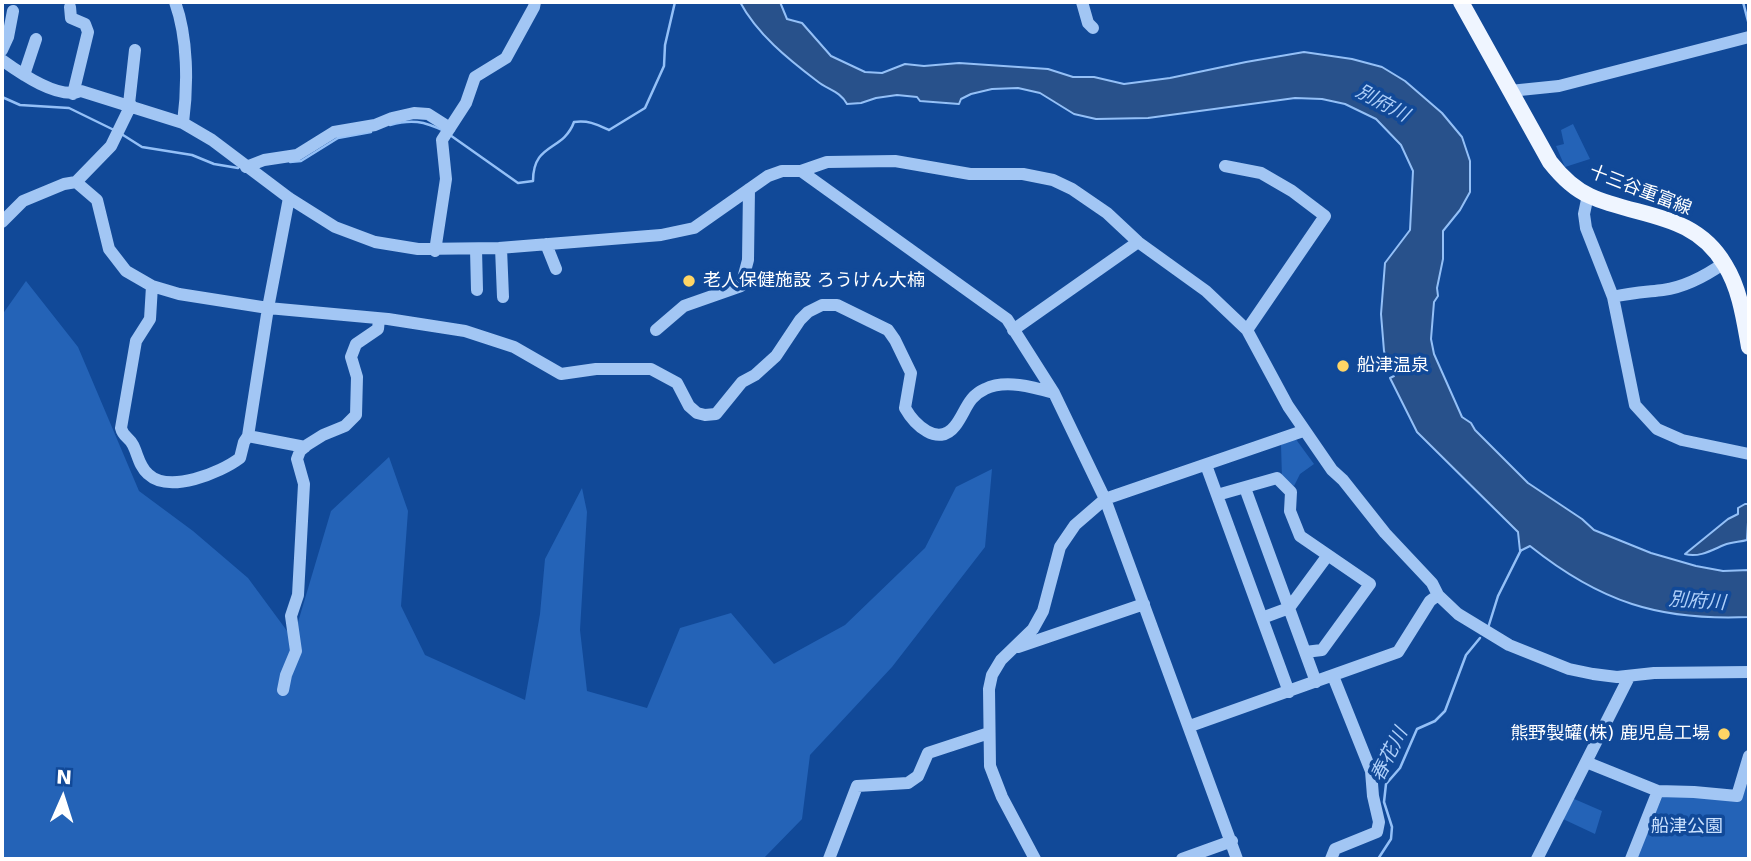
<!DOCTYPE html>
<meta charset="utf-8">
<style>
body{margin:0}
#map{position:relative;width:1751px;height:861px;overflow:hidden;background:#114998;font-family:"DejaVu Sans",sans-serif}
canvas{display:block}
.frame{position:absolute;inset:0;border:4px solid #fff;pointer-events:none}
.north{position:absolute;left:28px;top:763px;width:70px;height:70px;-webkit-text-stroke:5px #114998;paint-order:stroke;rotate:3deg;font-size:19px;font-weight:700;line-height:28px;text-align:center;color:#fff}
.north::after{content:'';display:block;margin:auto;width:24px;height:32px;background:#fff;clip-path:polygon(50% 0,100% 100%,50% 72%,0 100%)}
</style>
<div id="map">
<canvas width="1751" height="861"></canvas>
<div class="frame"></div>
<div class="north">N</div>
</div>
<script>
const c = document.querySelector('canvas').getContext('2d');
c.lineJoin = 'round';
function fill(path, color) { c.fillStyle = color; c.fill(path, 'evenodd'); }
function strokePath(path, color, width, dash) { c.strokeStyle = color; c.lineWidth = width; c.lineCap = dash ? 'butt' : 'round'; c.setLineDash(dash || []); c.stroke(path); }
function write(font, color, halo, rows, align = 'center') {
  c.font = font + ' "DejaVu Sans","Noto Sans JP",sans-serif'; c.lineWidth = 7; c.setLineDash([]); c.textBaseline = 'middle'; c.strokeStyle = halo; c.fillStyle = color; for (const [text, x, y, turn = 0] of rows) {
    c.save(); c.translate(x, y); c.rotate((+turn || 0) * Math.PI / 180); c.textAlign = isNaN(turn) ? turn : align; if (halo) c.strokeText(text, 0, 0); c.fillText(text, 0, 0); c.restore();
  }
}
fill(new Path2D(`
 M1573 124 1590 159 1565 167 1556 146 1564 144 1561 130Z
 M26 281 78 347 139 491 193 531 248 578 293 639 331 511 389 457 408 511 401 606 425 655 525 700 540 614 545 559 582 488 587 512 580 630 587 691 647 708 680 628 731 613 774 664 845 625 925 548 956 487 992 469 985 547 892 667 810 755 802 819 763 859H2V315Z
 M1295 438 1314 464 1300 474 1294 486 1282 478 1281 445Z
 M1749 765V859H1636L1664 793 1740 800Z
 M1572 798 1602 811 1595 834 1563 819Z`), '#2463b7');
const water = new Path2D(`
 M740 2H780L787 19 802 23 831 56 865 72 882 73 905 64 924 66 959 63 1048 69 1073 77H1094L1124 84 1170 78 1246 62 1304 52 1352 59 1382 67 1405 81 1442 113 1462 137 1470 161V192L1460 210 1443 231V259L1437 288 1438 296 1434 302 1431 339 1434 354 1462 417 1471 423 1475 430 1528 483 1582 519 1594 530 1651 553 1696 566 1723 571 1749 570V617C1659 621 1600 602 1530 546L1520 551 1518 532 1417 432 1390 378 1394 376 1395 371 1387 361 1384 351 1381 314 1385 263 1410 230 1413 171 1401 145 1376 119 1345 104 1322 99 1295 98 1148 118 1096 119 1074 114 1040 93 1018 88 992 89 971 94 961 99 959 104 920 101 917 97 897 95 876 98 861 103 847 104C840 91 828 90 817 81 788 59 757 34 740 2Z
 M1745 504H1749L1747 540C1740 542 1732 542 1724 545 1712 550 1699 558 1685 554L1728 519 1738 514V508Z`);
fill(water, '#28518b');
strokePath(water, '#94c0f7', 2);
strokePath(new Path2D(`
 M1743 2 1749 25
 M2 97 20 105 69 108 114 130
 M390 125C411 119 424 121 444 131
 M123 135 142 147 192 155 214 164 238 168
 M450 135 518 183 533 181C533 142 563 152 574 122 588 120 596 124 609 130L645 108 664 66 665 45 675 2
 M290 162 301 161 338 138 371 132
 M1488 628 1498 596 1521 550
 M1378 859 1391 839 1392 827 1384 802 1386 784 1400 768 1417 729 1435 721 1445 711 1466 655 1480 638`), '#94c0f7', 2.5);
strokePath(new Path2D(`
 M175 2C188 38 188 85 183 123
 M1082 2 1088 23 1093 28
 M70 7 71 18 85 24 88 32 73 94
 M2 50 8 37 13 11
 M2 60C20 73 59 100 81 91L183 123 212 140 289 198 335 227 375 242 418 249 499 248 661 235 694 228 768 176 782 171H801L827 162 895 161 970 174H1023L1053 180 1072 189 1107 213 1138 242 1206 291 1247 330 1288 406 1332 470 1343 480 1385 533 1432 583 1438 595 1458 614 1509 645 1569 669 1593 674 1617 677 1654 673 1749 672
 M24 75 36 39
 M1510 91 1559 86 1749 37
 M129 104 135 50
 M1225 166 1261 173 1292 191 1325 216 1247 330
 M246 167 264 160 297 155 334 132 375 125 392 118 414 113 428 114 450 128
 M801 171 1007 319 1054 393 1105 499 1237 859
 M76 182 97 200 109 249 126 271 152 286 179 294 268 308 388 319 465 331 514 347 561 374 596 369H651L677 383 689 406 697 413 705 415 716 414 742 382 755 375 776 356 800 320 808 312 822 305H837L888 330 895 340 911 373 905 408C914 424 938 448 955 426 966 412 967 397 985 389 1005 379 1033 387 1054 393
 M1588 195 1584 214 1586 228 1613 297 1635 405 1657 429 1682 440 1749 454
 M2 222 23 201 64 184 76 182 111 146 131 105
 M546 244 556 269
 M501 248 503 297
 M476 249 477 290
 M435 251 446 179 442 140 466 103 475 77 506 58 534 7 535 2
 M152 286 150 319 136 341 121 428C123 437 129 437 133 445 138 455 139 466 148 474 169 494 220 473 240 458L244 442 248 436 268 308 289 198
 M1613 297C1630 293 1646 292 1663 290 1685 287 1707 275 1724 263
 M656 330 684 306 741 286 748 260 749 189
 M1013 330 1138 242
 M248 436 305 447
 M1206 465 1289 692
 M1245 488 1316 682
 M1217 495 1277 478 1291 492 1290 511 1300 536 1370 584 1322 650 1305 652
 M1262 618 1289 608 1328 555
 M1018 647 1144 604
 M283 690 286 675 296 651 291 616 298 595 304 484 297 459 300 451 307 445 323 435 345 426 356 415 357 377 351 357 356 344 378 329 379 319
 M1190 726 1398 652 1430 601 1438 595
 M1586 762 1658 791 1694 792 1737 796 1749 756
 M829 859 857 786 908 783 918 776 928 753 989 733
 M1035 859 1002 797 990 766 989 689 992 675 1001 660 1033 629 1043 611 1060 547 1075 525 1105 499 1303 431
 M1182 859 1232 841
 M1331 859 1335 849 1377 832 1379 822 1373 796 1371 771 1333 676
 M1537 859 1629 677
 M1631 859 1658 791`), '#a2c6f4', 12);
strokePath(new Path2D(`
 M1461 2 1550 162C1561 176 1574 189 1590 196 1639 218 1694 212 1725 265 1740 289 1744 319 1749 347`), '#eff5ff', 16);
for (const [x, y, r, color] of [
 [689,281,7,"#ffd565"],
 [1343,366,7,"#ffd565"],
 [1724,734,7,"#ffd565"]
]) { const dot = new Path2D(); dot.arc(x, y, r, 0, 2 * Math.PI); c.fillStyle = color; c.fill(dot); strokePath(dot, '#114998', 2.5); }
write('18px', '#fff', '#114998', [
 ["十三谷重富線",1640,191,21]
]);
write('18px', '#fff', '#114998', [
 ["老人保健施設 ろうけん大楠",703,281],
 ["船津温泉",1357,366],
 ["熊野製罐(株) 鹿児島工場",1710,734,"right"]
], 'left');
write('18px', '#cae1fe', '#114998', [
 ["船津公園",1687,827]
]);
write('italic 19px', '#afd0fa', '#114998', [
 ["別府川",1382,104,28],
 ["別府川",1697,602,4],
 ["春花川",1390,755,-63]
]);
</script>
